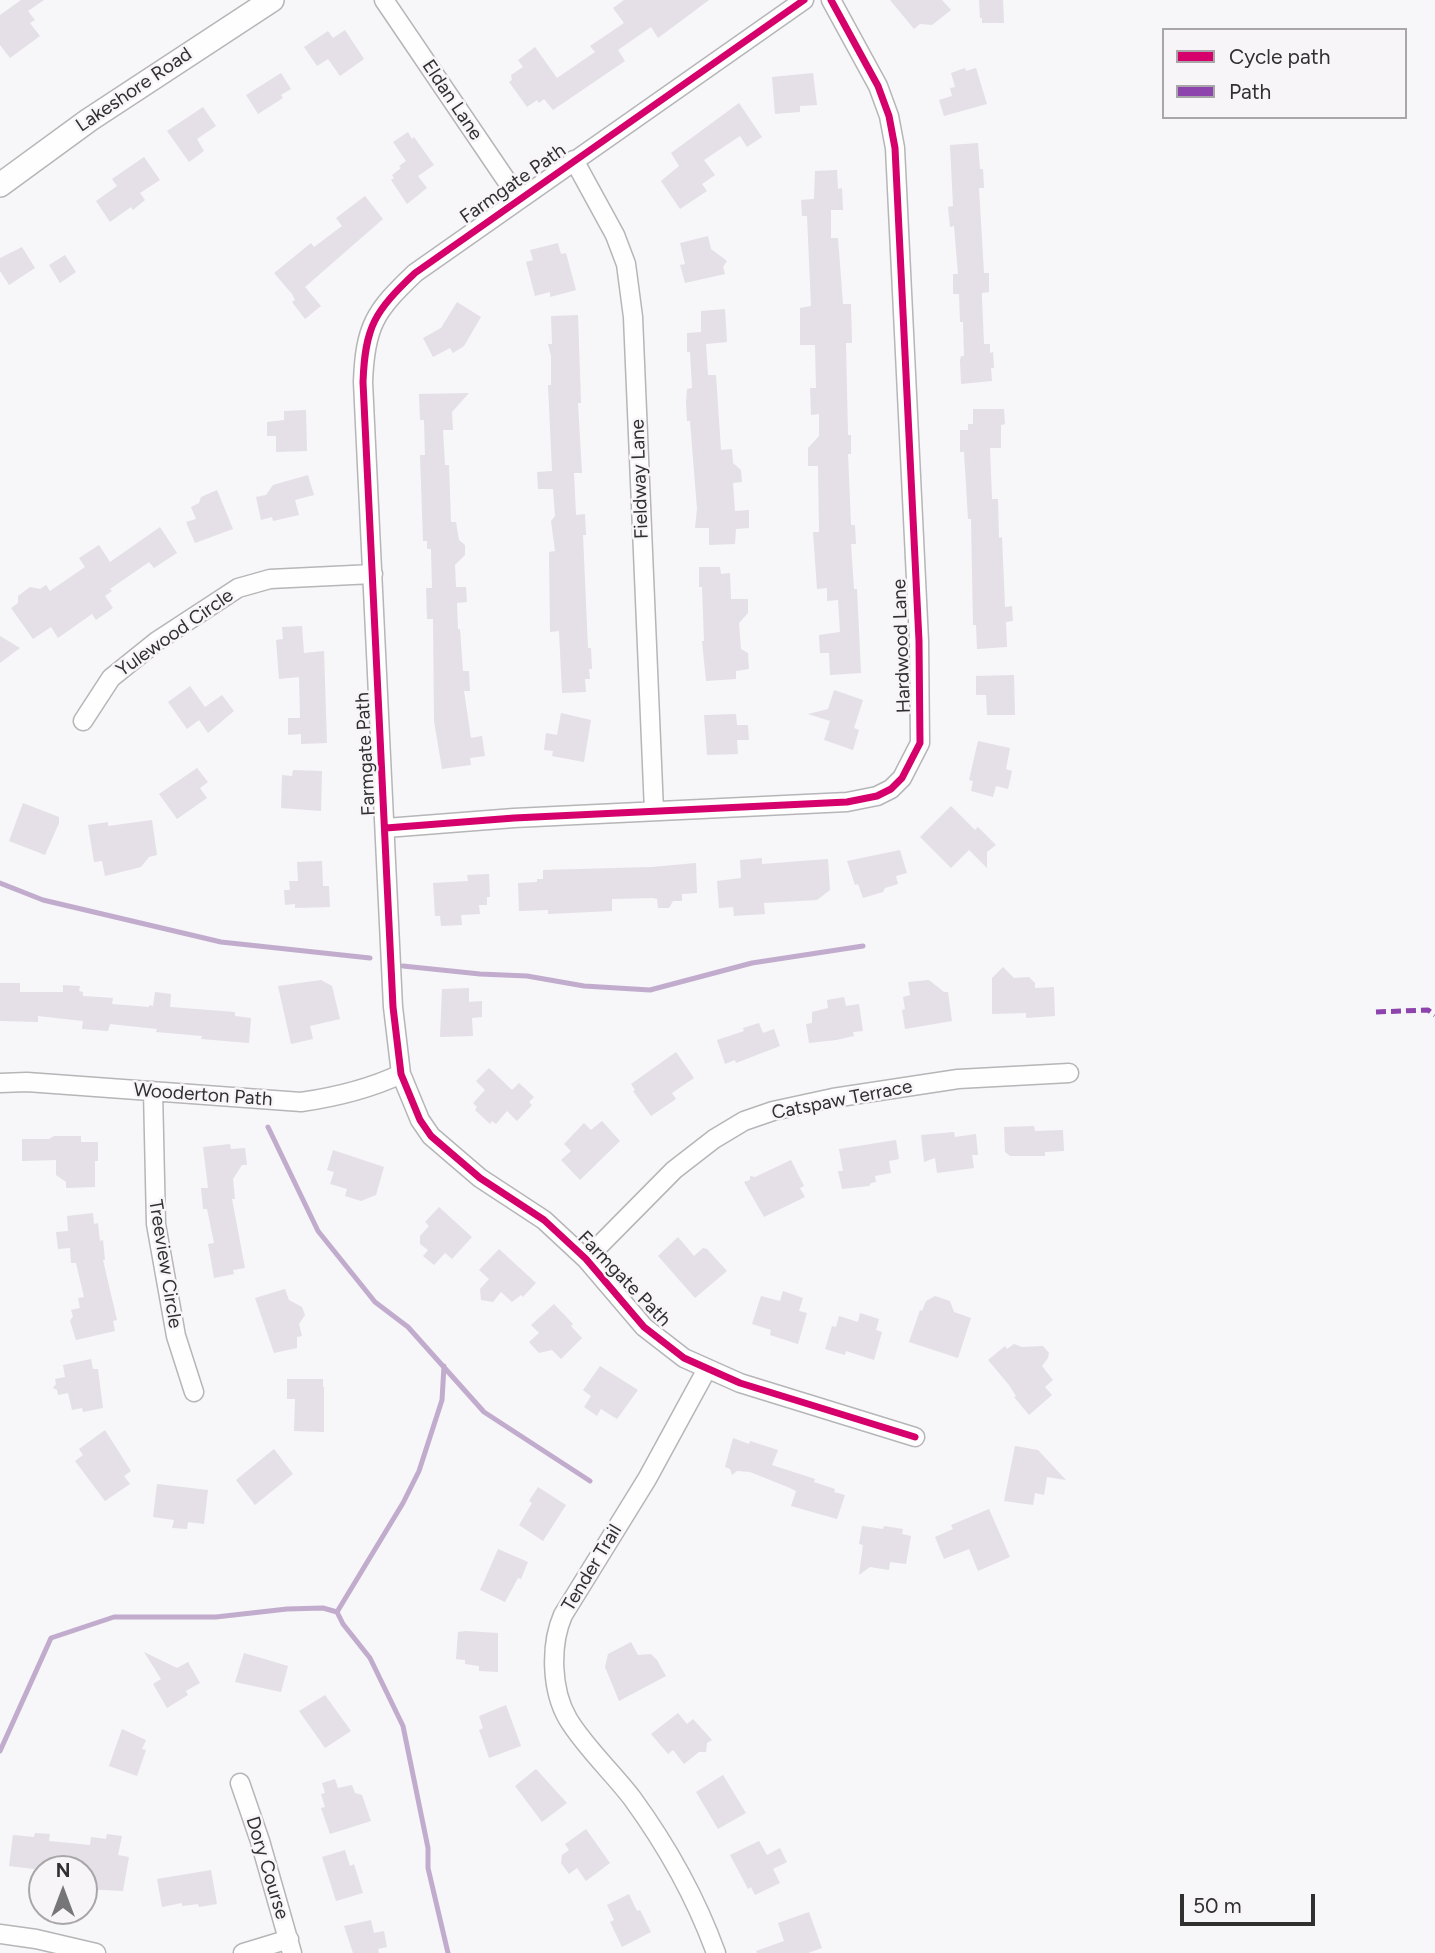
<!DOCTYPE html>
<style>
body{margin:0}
#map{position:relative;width:1435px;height:1953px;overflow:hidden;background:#f7f6f8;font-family:Figtree,sans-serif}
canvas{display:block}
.legend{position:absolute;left:1162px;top:28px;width:245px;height:91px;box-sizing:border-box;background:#f8f5f9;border:2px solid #a8a6a9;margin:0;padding:9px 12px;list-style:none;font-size:21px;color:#313031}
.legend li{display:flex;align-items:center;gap:14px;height:35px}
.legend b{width:35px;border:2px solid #a8a6a9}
.north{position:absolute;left:28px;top:1855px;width:70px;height:70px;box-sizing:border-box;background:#f8f5f9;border:2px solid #a8a6a9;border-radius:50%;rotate:0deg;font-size:19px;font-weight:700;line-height:28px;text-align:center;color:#313031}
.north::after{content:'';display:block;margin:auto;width:24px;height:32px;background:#767577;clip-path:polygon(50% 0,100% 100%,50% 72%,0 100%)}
.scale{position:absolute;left:1180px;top:1894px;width:135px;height:32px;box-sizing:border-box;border:4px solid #313031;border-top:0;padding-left:9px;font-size:21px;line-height:24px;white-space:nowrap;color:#313031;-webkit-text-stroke:5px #f8f5f9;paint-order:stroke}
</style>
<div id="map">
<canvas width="1435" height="1953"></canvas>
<ul class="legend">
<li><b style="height:9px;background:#d6006c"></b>Cycle path</li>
<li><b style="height:9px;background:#8e44ad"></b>Path</li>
</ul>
<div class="north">N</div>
<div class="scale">50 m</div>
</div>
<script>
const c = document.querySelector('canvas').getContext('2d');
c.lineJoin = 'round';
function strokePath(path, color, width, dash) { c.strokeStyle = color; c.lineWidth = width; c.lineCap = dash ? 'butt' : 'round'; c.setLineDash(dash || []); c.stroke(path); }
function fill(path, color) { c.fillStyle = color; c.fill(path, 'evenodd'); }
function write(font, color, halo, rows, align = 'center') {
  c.font = font + ' Figtree,sans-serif'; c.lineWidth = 5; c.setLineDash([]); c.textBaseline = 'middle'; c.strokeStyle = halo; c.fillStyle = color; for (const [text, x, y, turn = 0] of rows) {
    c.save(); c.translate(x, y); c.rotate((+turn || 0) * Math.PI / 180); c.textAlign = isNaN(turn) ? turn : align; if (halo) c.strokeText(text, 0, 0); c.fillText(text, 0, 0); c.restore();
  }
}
strokePath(new Path2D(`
 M0 883 43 900 221 942 370 958
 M403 966 480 974 527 976 584 986 650 990 752 963 863 946
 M268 1127 318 1231 375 1302 408 1327 484 1412 590 1481
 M337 1612 403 1503 419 1471 442 1400 444 1366
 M0 1751 51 1638 114 1617H216L287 1609 323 1608 337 1612 343 1624 370 1658 403 1726 428 1848V1868L448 1953`), '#c2accd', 5);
fill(new Path2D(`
 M21 0H44L28 11 35 20 30 23 40 36 10 58 0 45V15Z
 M624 0H709L658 38 651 27 618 50 625 61 553 110 544 99 539 103 537 100 527 107 509 82 512 80 511 75 523 67 518 60 535 47 557 78 595 52 590 46 624 23 613 8Z
 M890 0H942L951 10 932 25 920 24 914 29Z
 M979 0H1003L1004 23H982V18H980Z
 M345 30 364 59 340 76 328 59 317 66 304 47 328 31 333 38Z
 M965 68 966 71 976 68 987 104 944 116 939 100 952 96 950 88 955 87 951 73Z
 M281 73 291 89 281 95 283 98 258 114 246 95Z
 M813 73 817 105 800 106V112L775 114 772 77Z
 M739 103 762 137 747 147 740 136 704 160 715 175 702 184 707 191 680 209 661 181 679 166 671 153Z
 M203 107 216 126 197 139 204 151 189 162 167 131Z
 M408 132 412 139 414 137 434 165 418 176 427 188 407 204 391 180 394 178 392 175 401 168 399 166 406 161 393 142Z
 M978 143 980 169H983L984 188H979L984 273H989V292L982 293V298L984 344H990V353L993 352 994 368H991L992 381 961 384 960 360 961 356H964L963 322H960L959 294H953V274H958L954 226 950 227 948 207 953 206 950 145Z
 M144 157 160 180 140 193 145 200 133 210 131 207 110 222 96 201 117 186 112 179Z
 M837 170 838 189 842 188 843 210H831V238H838L843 304H851L852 343H846L848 435H851V454H848L851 525H855L856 544H851L854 589H857L861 673 830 675 829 653H820L819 635 840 632 838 600 827 601V588L817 589 813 532H819L818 466H808V448L819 436V414L811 415 810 388H816L815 345H800V308L811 306 807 216H802L801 200 814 199 815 171Z
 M365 196 383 219 305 287 321 306 305 319 292 302 295 300 292 294 274 273 311 243 314 247 342 226 336 218Z
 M708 236 711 249 727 261 723 267 725 274 685 283 680 265 685 264 680 243Z
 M558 243 561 254 566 253 576 290 550 297V292L535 296 526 262 533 260 530 250Z
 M22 247 35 268 9 285 0 271V258Z
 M65 255 76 272 60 283 49 265Z
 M457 302 481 317 464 346 453 353 450 348 433 357 423 338 441 328Z
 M725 309 727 342 706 344 708 375H716L721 450 732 449 733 463 741 470 742 482 733 483 735 511 749 510V528L736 529 735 544 709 545V528H695L697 509 690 421H687L686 402 687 389 692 388 690 352H687V333L701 332V311Z
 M578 315 581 403H578L582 473H574L576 515 585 514 586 535H583L588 648H591L592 669H589L590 679H585L586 692 562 693 559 631 550 632 549 552 555 551 551 521 555 516 553 489H538L537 472 552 471 548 385H551V356L548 344H552L551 316Z
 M469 393 452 412 453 430H443L445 465H449L451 522H456L459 540 465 545V555L455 565 456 587H466L467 602 457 603 458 629H460L463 671H469L470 691H464L471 738 482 736 485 756 470 758 471 765 442 769 434 721 433 619H427L426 588H432L431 549H427V541H423L420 455H425L424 420H420L419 394Z
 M973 409H1004L1005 424 1001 425V448H990L992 499H998L999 538 1002 537 1005 607 1012 606 1013 621 1006 622 1007 647 977 649 976 625H973L971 519H968L964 452H960V430H968V424H973Z
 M306 410 307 451 276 452V436H267V422L284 420V411Z
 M308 475 314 495 295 500 299 515 273 521 272 517 261 520 256 497 266 495 273 485Z
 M217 490 233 529 195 543 186 522 196 519 191 507 199 503 201 497Z
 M160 527 177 553 154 568 149 562 110 589 112 591 105 596 113 608 96 620 92 614 58 638 51 627 33 639 11 608 18 603V596L30 587 40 589 46 585 50 591 85 567 79 558 99 545 110 562Z
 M699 567H720L721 574 730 573 731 599H748V613L739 623 741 649 748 653 749 669 736 671V679L706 681 702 641H704L702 587H699Z
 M302 626 304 653 324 651 327 743 301 744V734L288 735V718H300L299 677 279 679 276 640 283 639 282 627Z
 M0 636 20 648 0 663Z
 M1014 675 1015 715H987L986 695H976V676Z
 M190 686 205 707 222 695 234 711 208 733 199 720 187 729 168 702Z
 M834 690 863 700 854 728 859 730 853 750 824 740 830 721 808 714 828 709Z
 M561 713 591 720 584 762 552 756 553 751 544 750 546 733 557 735Z
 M736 714 737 725H748L749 740H737L738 754 707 755 704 715Z
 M978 741 1010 748 1006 769 1012 771 1008 789 996 786 993 797 971 791 973 781 969 780Z
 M197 768 208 782 200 788 207 798 177 819 159 794Z
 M293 770 322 771 321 811 281 808 282 775 292 776Z
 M23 803 59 817V823L45 855 9 841Z
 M951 806 975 830 978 827 996 845 987 852V868L969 850 951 868 920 837Z
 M152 820 157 855 149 857 141 867 105 876 102 861 94 862 88 825 108 822V826Z
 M900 850 907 873 896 876 898 884 885 888 883 892 863 898 858 884 855 885 847 861Z
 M762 858V864L828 859 830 890 817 900 764 903 765 914 734 916 733 907 719 908 717 881 741 878 740 860Z
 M322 861 323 886H329L330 907 295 908V904L285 905 284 890H290L289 881H298L297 862Z
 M696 863 697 893 682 894V901H673L669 908H658L657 899 653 898 612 899V911L548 914V910L519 911 518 883 537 882V879H543V870L651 867Z
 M489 874 490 897H487V905H479L480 914 461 915 462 925 441 926 440 916H435L433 883 468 881 467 875Z
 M1003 967 1014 978 1029 977 1035 983V988L1054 987 1055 1016 1026 1018V1013L992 1014V978Z
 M321 980 332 986 340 1019 310 1026 313 1039 291 1044 278 986Z
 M929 980 944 992H948L952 1021 905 1029 902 1010 905 1009 903 997 910 995 908 982Z
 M0 983H20V992H63V985L80 986 79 991 83 992V996L113 998 112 1004 149 1007V1005L153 1006 155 992 171 994 170 1007 235 1012V1016L251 1018 249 1043 201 1039 202 1036 156 1032 157 1029 110 1024 108 1031 82 1029 83 1021 38 1016V1022L0 1021Z
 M469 988V1002L482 1001V1017L472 1018 473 1036 440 1037 442 989Z
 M844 997 846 1006 859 1004 863 1031 853 1032 854 1036 836 1040 809 1043 806 1024 812 1023V1012L828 1008 827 1000Z
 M759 1023 763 1033 774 1029 780 1046 736 1063 735 1060 725 1064 717 1040 744 1031 743 1028Z
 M676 1052 694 1078 672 1093 676 1099 651 1116 633 1091 635 1090 631 1084Z
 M489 1068 512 1090 519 1083 534 1097 529 1102 532 1105 517 1121 507 1111 496 1124 492 1121 490 1124 475 1110 477 1107 473 1103 485 1090 476 1081Z
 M602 1121 620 1141 580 1180 561 1160 571 1151 564 1144 584 1123 591 1130Z
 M1034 1126 1035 1131 1063 1130 1064 1151 1045 1152V1156H1010L1005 1152 1004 1127Z
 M954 1132 955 1137 976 1134 978 1155H972L974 1168 937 1173 935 1158 924 1162 921 1135Z
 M54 1136H81V1142H98V1161H95V1187L66 1188V1182L56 1175V1160L22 1161V1139H49Z
 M896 1140 899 1159 889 1161 891 1173 875 1176 876 1182 871 1183 869 1186 842 1189 838 1171H843L839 1149Z
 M230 1144 231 1149 245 1148 247 1165H242L233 1179 235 1199H232L245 1268 233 1270 234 1274 214 1278 208 1244 214 1243 207 1209H203L201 1188H208L203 1147Z
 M333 1150 384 1167 376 1195 361 1201 345 1196 347 1189 330 1184 334 1172 327 1170Z
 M791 1160 804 1186 800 1188 805 1197 764 1217 744 1182 750 1180V1176L755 1177Z
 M439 1207 472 1237 452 1259 445 1253 434 1265 423 1256 428 1250 420 1244V1236L429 1226 425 1222Z
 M93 1213 94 1224 98 1223 100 1241 103 1240 105 1260H103L117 1320 113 1321 115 1331 76 1340 70 1321 73 1316 71 1310 80 1308 78 1298 84 1297 76 1263H71L70 1248 58 1249 56 1232 68 1231 67 1216Z
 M678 1237 694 1256 703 1248 707 1249 727 1271 695 1298 658 1256Z
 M499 1249 536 1283 523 1297 521 1295 512 1302 501 1292 493 1302 481 1300 480 1289 489 1279 479 1270Z
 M285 1289 289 1300 302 1307 305 1315 299 1324 302 1336 297 1337V1348L274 1353 255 1298Z
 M783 1291 803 1298 799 1311 807 1313 798 1344 770 1335 771 1330 752 1324 761 1296 780 1301Z
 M935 1296 950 1301 954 1312 971 1318 958 1358 909 1342 920 1310 922 1311 926 1301Z
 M554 1304 573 1324 571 1326 582 1338 561 1359 552 1350 539 1353 529 1342 539 1333 531 1325Z
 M860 1313 879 1319 876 1330 882 1332 874 1360 846 1351 845 1355 825 1349 832 1326 836 1327 839 1316 858 1322Z
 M1014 1344 1022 1347 1043 1346 1049 1353 1048 1358 1042 1366 1053 1380 1045 1387 1052 1395 1029 1415 1014 1397 1016 1396 1009 1385 988 1360 1005 1346 1007 1349Z
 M91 1359 93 1369H98L103 1408 83 1412 82 1408 72 1410 68 1393 58 1395 57 1390 53 1388 56 1384 55 1379 65 1377 63 1365Z
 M600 1366 638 1390 617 1419 601 1409 597 1416 584 1407 591 1396 583 1390Z
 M287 1379H323V1387H324V1432L294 1431 295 1399H287Z
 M105 1430 131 1471 124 1476 130 1484 105 1501 75 1461 83 1455 79 1449Z
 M733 1438 749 1444 750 1441 778 1450 772 1465 815 1479 814 1482 835 1489 834 1492 845 1495 837 1519 791 1506 796 1491 790 1488 750 1472 737 1471 732 1475 730 1469 725 1467Z
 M1015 1446 1038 1450 1066 1480 1047 1477 1044 1495 1035 1493 1033 1505 1004 1501Z
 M274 1449 293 1474 255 1505 236 1480Z
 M157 1484 208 1490 204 1524 188 1522 187 1529 172 1528 174 1520 153 1517Z
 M538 1487 566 1505 543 1541 519 1525 532 1503 529 1501Z
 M989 1509 1010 1557 978 1571 969 1549 944 1559 935 1537 953 1529 951 1525Z
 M862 1526 883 1529 884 1526 903 1529 902 1534 911 1536 906 1564 890 1562 889 1570 870 1567 859 1575 863 1545 859 1544Z
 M498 1549 528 1562 521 1579 518 1578 505 1602 480 1590Z
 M466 1631 498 1633V1672L479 1671V1666L465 1664V1660L456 1659 458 1632Z
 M631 1642 638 1655 651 1654 657 1660 666 1676 619 1701 605 1667 608 1654Z
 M144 1652 177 1668 188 1662 200 1683 186 1691 188 1695 167 1708 153 1684 161 1679Z
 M244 1653 288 1666 281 1692 235 1682Z
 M325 1695 351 1731 325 1748 299 1711Z
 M506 1705 521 1746 489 1758 479 1730 483 1728 479 1716Z
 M678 1713 687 1724 693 1719 712 1740 707 1743 706 1752H699L684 1764 673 1750 668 1754 651 1734Z
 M122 1729 146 1740 142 1749 146 1750 137 1776 109 1766Z
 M536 1769 567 1803 542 1822 515 1786Z
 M723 1775 746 1813 718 1829 696 1792Z
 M335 1779 338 1788 352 1785 355 1793 362 1795 371 1821 330 1834 321 1808 325 1807 321 1794 325 1793 322 1783Z
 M586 1829 610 1863 586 1881 577 1868 569 1874 561 1863 562 1855 569 1850 565 1844Z
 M35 1833 50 1834 49 1841 90 1845 91 1837 106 1839 107 1834 122 1836 118 1855 129 1857 123 1891 84 1889V1869L42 1870 9 1866 13 1835 34 1837Z
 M759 1841 767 1855 780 1848 787 1862 773 1869 780 1883 755 1895 751 1887 748 1889 730 1855Z
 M345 1850 350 1866 354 1864 363 1893 336 1901 322 1857Z
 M211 1870 217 1904 199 1907 198 1904 182 1906V1903L162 1907 157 1879Z
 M629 1894 637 1911 640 1910 651 1932 622 1947 610 1922 614 1920 607 1905Z
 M809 1912 822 1948 808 1953H757L756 1951 784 1941 778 1923Z
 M371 1920 374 1933 384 1931 387 1947 378 1949 379 1953H353L344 1926Z`), '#e5dfe8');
const minor = new Path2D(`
 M384 0 519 199
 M804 0 415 273C375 311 365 326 363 382L393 1007 401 1074 420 1120 431 1136 480 1178 544 1220 586 1259 644 1327 684 1358 740 1383 915 1437
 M574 160 615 235 626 264 633 317 654 811
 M83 721 111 678 157 641 238 588 270 579 373 574
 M386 828 514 818 847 802 877 796 891 789 902 778 920 743 919 641 895 148 889 116 878 86 831 0
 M0 1083 27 1082 301 1102C336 1097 369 1089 401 1074
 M153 1091 156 1224 176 1336 194 1392
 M586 1259 674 1170 714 1139 744 1121 773 1111 833 1098 958 1079 1069 1073
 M707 1369 647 1479 563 1615C550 1645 551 1690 568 1719 584 1746 613 1773 632 1798 667 1846 696 1898 716 1953
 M240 1783 260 1841 292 1953
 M0 1934 36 1939 96 1953
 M243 1953 289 1939`);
const tertiary = new Path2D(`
 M0 185 89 120 272 0`);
strokePath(minor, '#b6b5b7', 21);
strokePath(tertiary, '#b6b5b7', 26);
strokePath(minor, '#fefefe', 18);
strokePath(tertiary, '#fefefe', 23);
strokePath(new Path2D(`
 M1376 1012 1428 1010 1435 1015`), '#8e44ad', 5, [10, 5]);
strokePath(new Path2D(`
 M804 0 415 273C375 311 365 326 363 382L393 1007 401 1074 420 1120 431 1136 480 1178 544 1220 586 1259 644 1327 684 1358 740 1383 915 1437
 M386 828 514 818 847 802 877 796 891 789 902 778 920 743 919 641 895 148 889 116 878 86 831 0`), '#d6006c', 7);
write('19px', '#313031', '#f8f5f9', [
 ["Lakeshore Road",134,90,-34],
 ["Eldan Lane",452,100,56],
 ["Farmgate Path",513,184,-35],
 ["Fieldway Lane",640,479,-92],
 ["Yulewood Circle",175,633,-35],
 ["Hardwood Lane",902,646,-92],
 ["Farmgate Path",366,754,-93],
 ["Wooderton Path",203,1095,4],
 ["Catspaw Terrace",842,1100,-11],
 ["Treeview Circle",165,1264,81],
 ["Farmgate Path",624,1279,46],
 ["Tender Trail",592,1568,-59],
 ["Dory Course",267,1868,73]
]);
</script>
